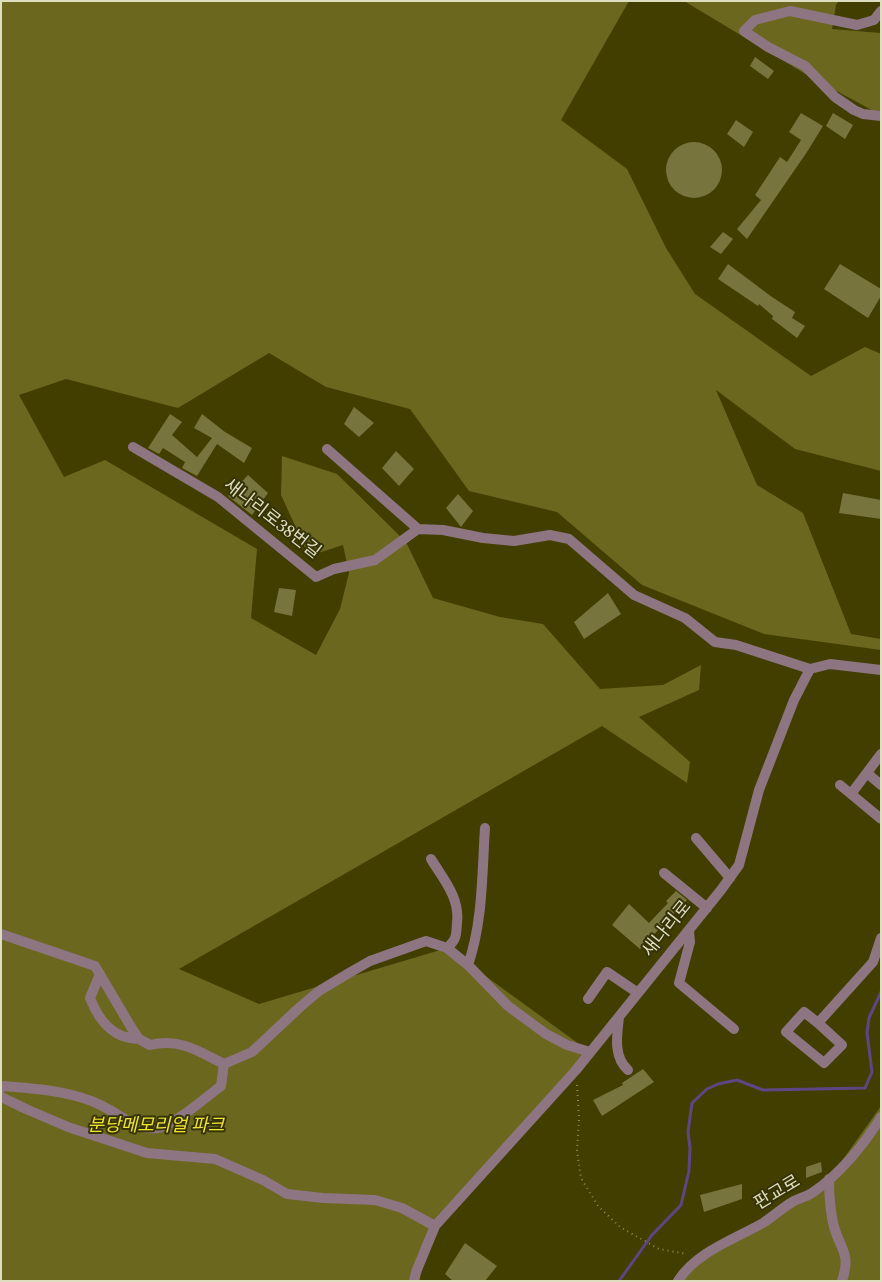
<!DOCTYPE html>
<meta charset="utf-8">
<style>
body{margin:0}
#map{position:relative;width:882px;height:1282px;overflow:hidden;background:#423e00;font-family:Spectral,serif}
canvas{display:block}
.frame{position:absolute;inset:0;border:2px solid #deddc0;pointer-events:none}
</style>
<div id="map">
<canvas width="882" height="1282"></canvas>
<div class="frame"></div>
</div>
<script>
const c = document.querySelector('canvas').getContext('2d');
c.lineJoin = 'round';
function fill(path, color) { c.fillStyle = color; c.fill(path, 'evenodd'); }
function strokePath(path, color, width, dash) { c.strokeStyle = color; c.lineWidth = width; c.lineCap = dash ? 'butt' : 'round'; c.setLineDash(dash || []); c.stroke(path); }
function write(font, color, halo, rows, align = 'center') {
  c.font = font + ' Spectral,"Noto Sans KR",serif'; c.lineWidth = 4; c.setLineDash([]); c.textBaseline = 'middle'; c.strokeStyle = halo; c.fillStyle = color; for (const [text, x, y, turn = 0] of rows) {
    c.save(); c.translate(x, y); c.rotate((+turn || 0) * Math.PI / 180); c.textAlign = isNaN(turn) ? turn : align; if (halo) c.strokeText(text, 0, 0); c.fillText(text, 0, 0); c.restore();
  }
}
fill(new Path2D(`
 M1 1H629L561 120 627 169 666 248 695 294 811 376 865 347 881 354V471L795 449 716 390 757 485 803 513 851 634 881 639V650L764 634 642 585 557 512 469 491 410 409 326 387 269 353 178 408 66 379 19 395 64 477 105 460 257 549 251 618 316 655 340 609 349 573 343 545 309 556 281 495 282 456 337 474 406 542 433 598 500 617 543 624 600 689 663 685 701 665 699 690 639 717 690 762 687 783 602 726 179 969 259 1004 447 948 590 1052 435 1226 419 1281H1Z
 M684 1H839L836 5 832 29 881 33V115L807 75Z
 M881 1106V1281H673L703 1257 829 1179Z`), '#6b671e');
strokePath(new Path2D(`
 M619 1281 652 1235 681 1205 689 1171 690 1148 688 1132 692 1103 707 1089 718 1084 737 1080 763 1090 865 1088 872 1072 867 1033 869 1018 881 992`), '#5e4684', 3);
fill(new Path2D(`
 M755 57 774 71 768 79 750 66Z
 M801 113 823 126 807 152 747 239 737 229 761 200 755 195 780 157 787 162 801 140 789 132Z
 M833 113 853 125 845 139 826 126Z
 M736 120 753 132 744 147 727 134Z
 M666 170a28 28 0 1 1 56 0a28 28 0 1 1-56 0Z
 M723 232 733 239 721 254 710 247Z
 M728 264 772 297 795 312 792 318 805 326 797 338 772 319 773 316 759 304 758 306 718 279Z
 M840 264 881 289V296L868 318 824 289Z
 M354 407 374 423 359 437 344 424Z
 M170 414 182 422 172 435 197 457 212 438 194 428 202 414 225 432 252 448 244 463 217 444 197 476 182 468 185 462 163 448 159 454 148 448Z
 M396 451 414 469 399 486 382 468Z
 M248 475 268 493 252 515 228 496Z
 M843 493 881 500V519L839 513Z
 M458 494 473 511 461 527 446 508Z
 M279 588 296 590 292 616 274 612Z
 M608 593 621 614 584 639 574 622Z
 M676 891 687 900 640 949 612 925 629 904 649 923 668 903 666 901Z
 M643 1069 654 1082 602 1116 593 1100 623 1085 622 1083Z
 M821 1162 822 1172 806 1178V1167Z
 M742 1184V1199L704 1212 700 1195Z
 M465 1243 497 1266 485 1281H453L445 1274Z`), '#77743d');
strokePath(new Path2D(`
 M577 1085 579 1119 577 1151 581 1178 598 1206 620 1227 659 1249 687 1254`), '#8c895a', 2, [1, 4]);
strokePath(new Path2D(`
 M881 11 874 20 857 25 790 11 755 20 744 31 768 47 805 66 835 97 854 110 863 114 881 116
 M133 447 218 497 316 577 334 569 375 560 418 529 443 530 483 538 514 541 550 535 569 539 634 595 685 618 715 642 736 645 810 669
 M327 449 418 529
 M881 754 851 794 881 819
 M867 773 881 785
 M840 785 851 794
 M696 838 730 878
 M431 859C444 880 460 898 457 923 456 936 457 939 447 948
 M664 873 707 908
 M689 931 690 942 679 983 734 1029
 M1 934 95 966 131 1027 139 1039 150 1045C180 1038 198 1051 224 1064
 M468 965C483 922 482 873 485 828
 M100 974 90 998C99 1021 113 1039 139 1039
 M588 999 607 972 638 993
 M619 1017C617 1035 613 1057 628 1070
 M818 1023 842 1045 824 1063 786 1032 804 1012 818 1023 873 962 881 938
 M1 1088 4 1086C27 1088 50 1089 72 1095 84 1098 98 1103 108 1109 123 1117 139 1131 157 1128 174 1126 207 1096 221 1086L224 1064 252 1052 300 1007 319 991 349 973 370 961 426 941 447 948 468 965 508 1006 546 1034 567 1045 590 1052
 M1 1097 26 1109 68 1127 147 1153 215 1159 263 1180 287 1194 323 1198 375 1200 402 1208 435 1226
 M829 1179C829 1195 830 1211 834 1227 841 1251 851 1253 842 1281
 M414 1281 416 1272 435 1226 576 1070 721 890 739 865 759 790 794 700 810 669 830 664 881 670
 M678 1281C696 1252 735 1239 763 1223 774 1216 783 1207 794 1201 800 1198 806 1197 812 1193 839 1175 864 1145 881 1117`), '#8d7581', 10);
write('18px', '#deddc0', '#363307', [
 ["새나리로38번길",271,520,38],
 ["새나리로",668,930,-51],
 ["판교로",778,1194,-31]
]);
write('italic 18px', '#efe432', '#363307', [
 ["분당메모리얼 파크",156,1127]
]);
</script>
